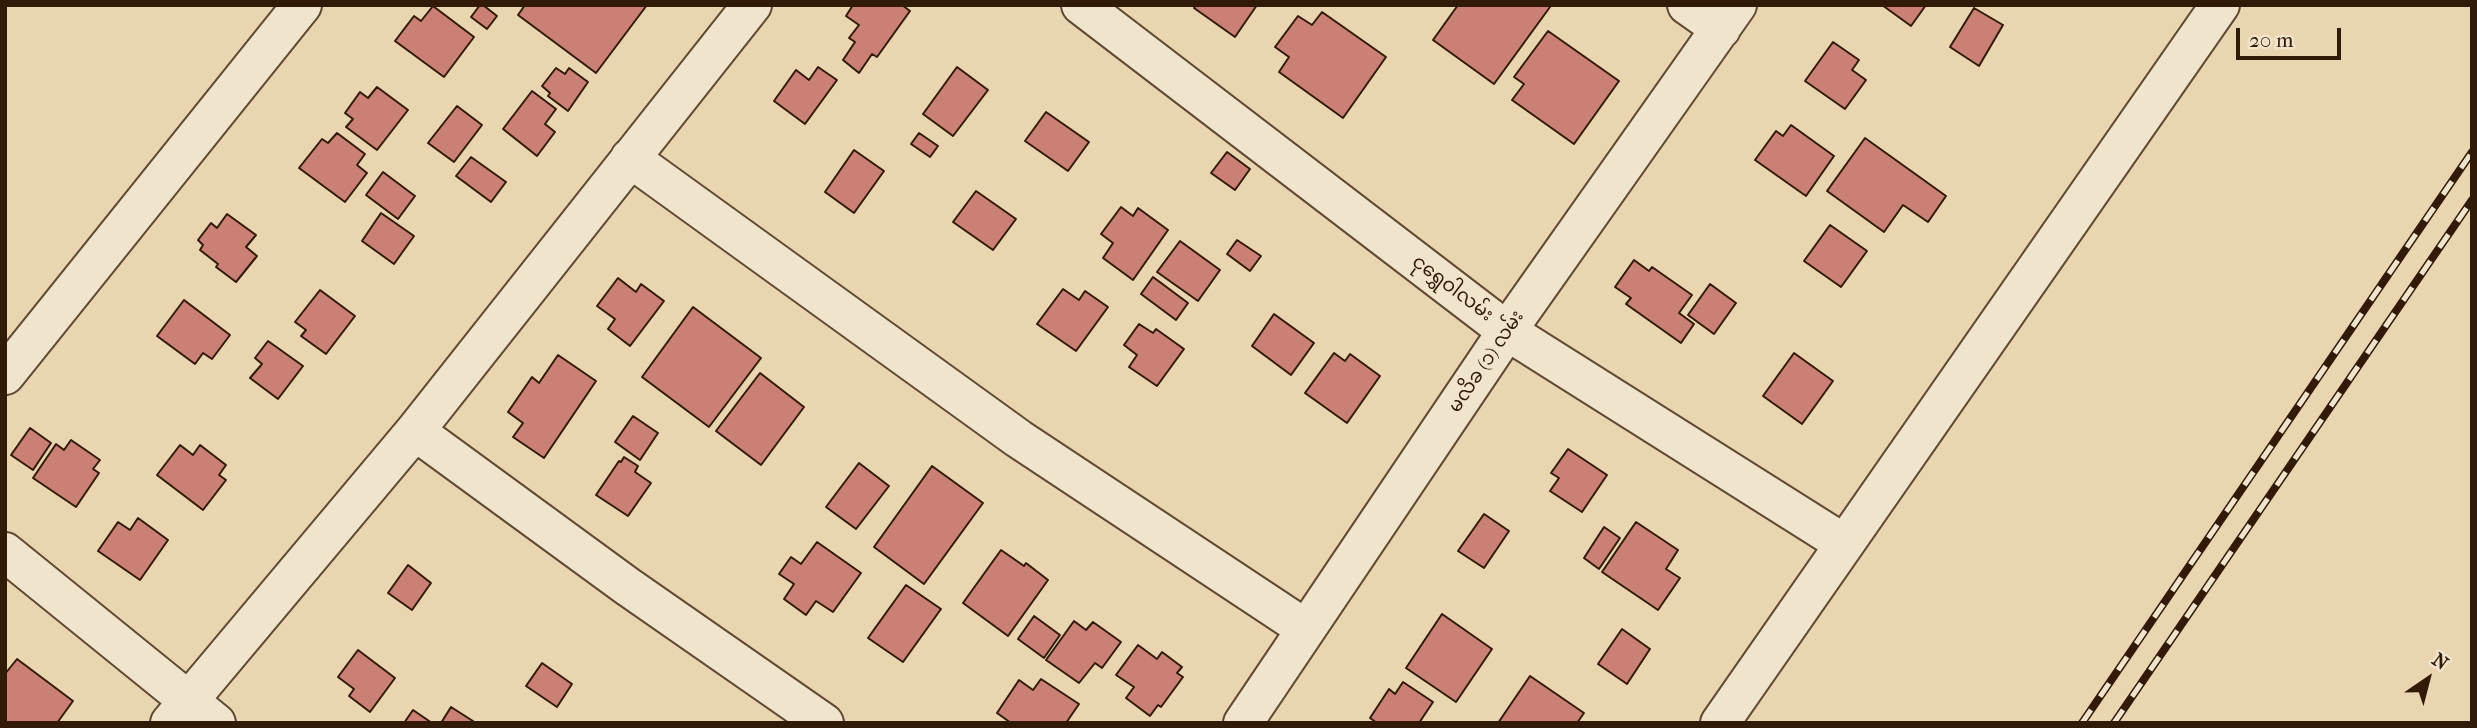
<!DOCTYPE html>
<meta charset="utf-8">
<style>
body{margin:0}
#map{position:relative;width:2477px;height:728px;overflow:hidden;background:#ead5b1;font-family:"IM FELL French Canon",serif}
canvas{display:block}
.frame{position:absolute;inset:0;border:7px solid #321a08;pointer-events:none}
.north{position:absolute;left:2393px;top:644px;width:70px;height:70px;-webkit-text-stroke:5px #f1e4cc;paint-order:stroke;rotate:35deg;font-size:19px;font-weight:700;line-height:28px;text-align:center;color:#321a08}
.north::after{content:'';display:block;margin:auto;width:24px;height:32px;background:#321a08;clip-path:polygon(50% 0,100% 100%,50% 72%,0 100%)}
.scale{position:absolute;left:2236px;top:28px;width:105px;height:32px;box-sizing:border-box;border:4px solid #321a08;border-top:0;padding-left:9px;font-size:21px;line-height:24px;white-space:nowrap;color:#321a08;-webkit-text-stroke:5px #f1e4cc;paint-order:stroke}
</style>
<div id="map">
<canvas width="2477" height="728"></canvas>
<div class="frame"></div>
<div class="north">N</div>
<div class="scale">20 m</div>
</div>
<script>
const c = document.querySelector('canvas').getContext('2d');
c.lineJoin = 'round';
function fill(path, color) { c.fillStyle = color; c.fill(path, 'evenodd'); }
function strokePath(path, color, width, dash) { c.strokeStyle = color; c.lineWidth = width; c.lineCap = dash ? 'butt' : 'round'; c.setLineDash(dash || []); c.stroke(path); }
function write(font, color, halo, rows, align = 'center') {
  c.font = font + ' "IM FELL French Canon","Noto Sans Myanmar",serif'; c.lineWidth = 6; c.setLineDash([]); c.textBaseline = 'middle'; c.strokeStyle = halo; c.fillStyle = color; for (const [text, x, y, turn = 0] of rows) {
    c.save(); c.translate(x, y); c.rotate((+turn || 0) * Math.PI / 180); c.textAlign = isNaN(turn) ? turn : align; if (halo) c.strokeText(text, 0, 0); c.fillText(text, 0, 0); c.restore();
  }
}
const building = new Path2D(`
 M480 5H483L497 16 487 29 471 17Z
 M525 5H647L596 73 518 15Z
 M853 5H902L910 11 877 57 872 54 859 73 843 60 855 42 849 38 859 25 846 16Z
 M1196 5H1257L1235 37 1194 8Z
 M1458 5H1548L1550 7 1494 84 1433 40Z
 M1882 5H1926L1911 26Z
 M433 6 474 37 444 77 395 41 414 16 421 21Z
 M1974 8 2003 25 1979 66 1950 47Z
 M1322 12 1386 57 1343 118 1279 72 1289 57 1275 47 1298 16 1312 25Z
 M1548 31 1619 81 1574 144 1512 100 1524 84 1514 77Z
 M1833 42 1859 60 1852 70 1866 80 1845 109 1805 81Z
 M818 67 837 80 805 124 774 101 796 70 809 80Z
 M957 67 988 90 953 136 923 114Z
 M556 68 565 74 569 68 588 82 568 111 548 96 550 93 542 86Z
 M377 87 408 110 377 150 346 127 353 119 345 113 360 92 368 98Z
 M532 91 556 109 545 124 555 132 537 156 503 129Z
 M457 106 482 125 454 162 428 143Z
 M1046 112 1089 142 1068 171 1025 141Z
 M1791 125 1834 156 1806 196 1755 160 1776 131 1783 136Z
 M337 133 365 154 357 165 367 173 345 202 299 168 322 139 328 143Z
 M919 133 938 146 930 157 911 144Z
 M1865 138 1946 196 1928 222 1903 205 1884 232 1827 191Z
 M854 150 884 171 854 213 825 192Z
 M1227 152 1250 169 1235 190 1211 173Z
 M471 157 506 182 491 202 456 176Z
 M383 172 415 196 398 219 366 195Z
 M976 191 1016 219 993 250 953 222Z
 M1121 207 1133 216 1138 208 1168 230 1133 280 1103 258 1113 243 1101 234Z
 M381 213 414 236 394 264 362 241Z
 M227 214 256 235 246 247 257 256 236 282 216 267 218 264 200 250 203 245 198 240 211 223 217 228Z
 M1830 225 1867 251 1841 287 1804 261Z
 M1237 240 1261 256 1250 271 1227 254Z
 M1180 241 1220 270 1198 301 1157 272Z
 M1634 260 1649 271 1652 267 1692 295 1679 313 1694 324 1681 343 1626 304 1631 298 1615 287Z
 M1153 277 1188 303 1176 320 1141 294Z
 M618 278 636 292 641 284 664 301 630 346 608 329 615 319 597 306Z
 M1710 284 1736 303 1714 334 1688 315Z
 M1063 289 1079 300 1085 291 1108 307 1076 351 1037 324Z
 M320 290 355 316 326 354 301 336 306 330 295 322Z
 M184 300 230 335 212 359 203 353 195 364 157 336Z
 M693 307 761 358 709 427 642 377Z
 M1274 314 1314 343 1291 375 1252 346Z
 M1139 324 1153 333 1156 329 1184 349 1157 386 1129 367 1137 355 1124 345Z
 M268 341 303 366 278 399 250 378 262 364 255 358Z
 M1334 353 1345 361 1350 354 1380 376 1347 423 1305 393Z
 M1794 353 1833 381 1802 424 1763 396Z
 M558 355 596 381 544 458 513 437 523 423 508 412 532 377 539 383Z
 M760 373 804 407 761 465 716 431Z
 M633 416 658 433 640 460 615 442Z
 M30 428 51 443 33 470 11 455Z
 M71 440 100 460 93 469 99 473 76 507 33 478 56 444 64 450Z
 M180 445 193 455 200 445 226 465 219 475 226 480 203 510 157 475Z
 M1568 449 1607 475 1582 512 1550 491 1559 478 1551 473Z
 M624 457 638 466 635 472 651 483 628 516 596 495 619 461 621 462Z
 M859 463 889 486 856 529 826 507Z
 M932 466 983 503 924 584 874 547Z
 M1484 514 1509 531 1484 568 1458 551Z
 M138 518 168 540 140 580 98 551 118 522 130 530Z
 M1636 522 1678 550 1666 569 1680 578 1658 610 1602 572Z
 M1604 527 1620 538 1599 569 1584 558Z
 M817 542 861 573 833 612 816 601 806 615 784 599 794 584 779 574 791 557 801 564Z
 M1001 550 1024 566 1026 563 1048 580 1008 636 963 603Z
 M408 565 431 583 412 610 388 593Z
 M906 585 941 609 903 662 868 638Z
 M1442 614 1492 649 1456 702 1406 668Z
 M1034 616 1060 635 1044 658 1018 639Z
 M1074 621 1086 630 1093 622 1121 642 1102 668 1095 663 1079 683 1046 660Z
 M1622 629 1650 649 1627 684 1598 664Z
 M1138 645 1157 659 1162 652 1182 667 1177 673 1183 677 1161 707 1158 705 1150 716 1126 698 1134 687 1116 675Z
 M358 650 395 678 370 712 349 696 354 689 338 677Z
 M17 659 73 701 57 723H5V674Z
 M542 663 572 684 557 707 526 686Z
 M1530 676 1584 713 1577 723H1498Z
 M1041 679 1079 704 1066 723H1011L997 713 1019 680 1033 690Z
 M1403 682 1433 702 1419 723H1377L1370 718 1389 689 1395 694Z
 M451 707 476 723H441Z
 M413 710 432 723H404Z`);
fill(building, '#ca8075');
strokePath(building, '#321a08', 2);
const minor = new Path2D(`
 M1687 5 1721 29
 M630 158 1019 439 1306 629
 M5 375 302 5
 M415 431 627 586 824 723
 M5 552 216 723
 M170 723 415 431 752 5
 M1243 723 1507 331 1737 5
 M1720 723 2220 5`);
const tertiary = new Path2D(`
 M1081 5 1507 331 1843 543`);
strokePath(minor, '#604932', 42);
strokePath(tertiary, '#604932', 42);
strokePath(minor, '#f1e4cc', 38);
strokePath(tertiary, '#f1e4cc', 38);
const rail = new Path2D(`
 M2082 723 2472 152
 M2114 723 2472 200`);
strokePath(rail, '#321a08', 8);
strokePath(rail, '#f1e4cc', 5, [16]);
write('19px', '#321a08', '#f1e4cc', [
 ["ငုရွှေဝါလမ်း",1452,289,37],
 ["မလိခ (၁) လမ်း",1487,362,-56]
]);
</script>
